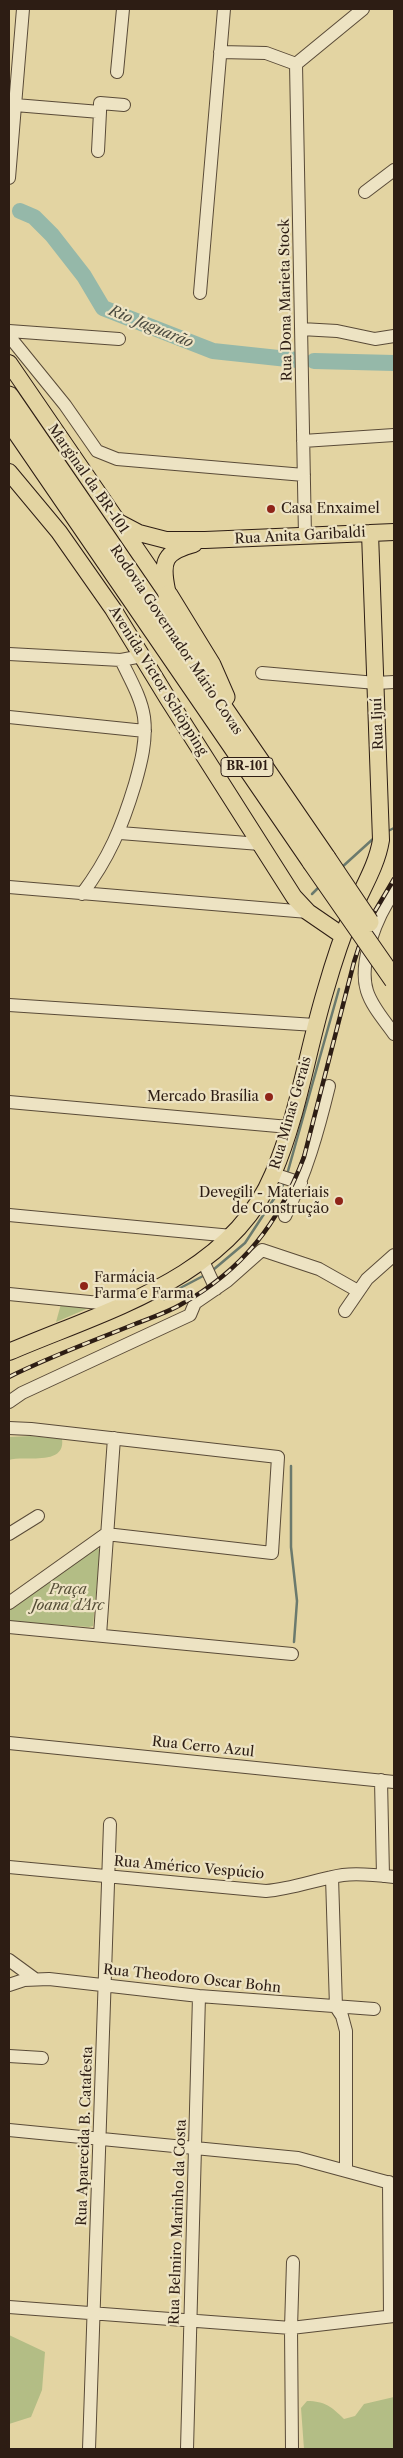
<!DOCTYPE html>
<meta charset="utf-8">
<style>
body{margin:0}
#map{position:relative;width:403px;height:2458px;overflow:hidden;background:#e3d4a2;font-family:"Libre Caslon Text",serif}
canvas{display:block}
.frame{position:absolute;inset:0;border:10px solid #2d1d14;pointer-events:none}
</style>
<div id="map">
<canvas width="403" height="2458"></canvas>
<div class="frame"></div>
</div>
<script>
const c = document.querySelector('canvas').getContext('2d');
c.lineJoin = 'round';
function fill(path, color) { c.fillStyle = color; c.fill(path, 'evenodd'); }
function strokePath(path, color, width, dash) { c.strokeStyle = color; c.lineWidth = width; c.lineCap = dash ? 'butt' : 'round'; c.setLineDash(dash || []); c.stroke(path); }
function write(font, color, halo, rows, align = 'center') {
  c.font = font + ' "Libre Caslon Text",serif'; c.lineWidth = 4.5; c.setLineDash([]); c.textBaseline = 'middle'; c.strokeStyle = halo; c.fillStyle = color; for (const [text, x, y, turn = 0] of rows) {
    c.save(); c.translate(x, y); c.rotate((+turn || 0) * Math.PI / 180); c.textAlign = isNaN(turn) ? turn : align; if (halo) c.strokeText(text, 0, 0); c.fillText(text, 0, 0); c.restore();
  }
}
fill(new Path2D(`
 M61 1304 91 1307 56 1322Z
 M31 1436 62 1439C66 1467 22 1455 9 1460V1437Z
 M96 1547 100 1550 93 1626 89 1627 9 1621V1606Z
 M9 2335 45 2352 42 2390 31 2417 9 2424Z
 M394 2397V2449H304L301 2408 307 2401C325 2401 332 2407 344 2419L355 2416 364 2404Z`), '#b3bd85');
strokePath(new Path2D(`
 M388 831 394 828
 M341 868 374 838
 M312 894 320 886
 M288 1171 339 989
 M213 1270 245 1243 283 1185
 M164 1299 167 1295 205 1275
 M291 1466V1547L297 1601 294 1642`), '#6b7a6d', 2.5);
strokePath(new Path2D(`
 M20 211 34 217 52 235 84 276 103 308 213 351 297 360
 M314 361 394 363`), '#95b8a9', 16);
const minor = new Path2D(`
 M220 52 266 53 296 64
 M296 64 305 536
 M296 64 363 9
 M117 72 123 9
 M15 105 100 112V103L124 105
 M98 151 100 112
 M9 178 23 9
 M365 192 394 170
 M200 293 224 9
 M301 329 337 331 375 339 394 336
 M9 331 119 339
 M9 336 65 405 97 451 117 459 304 475
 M303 441 394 435
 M9 654 121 660 142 656
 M262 673 376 683 394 682
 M9 717 145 731
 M120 833 260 844
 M9 887 308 912
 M394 892C377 916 358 962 367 991 372 1007 385 1021 394 1034
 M82 894C109 858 122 827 135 784 141 763 147 740 144 717 141 697 130 679 121 660
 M9 1005 315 1025
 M9 1102 289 1127
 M273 1174 301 1183
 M9 1215 232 1236
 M285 1216C306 1174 318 1131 329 1086
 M203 1261 216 1289
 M9 1294 120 1305
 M345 1311 367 1279 394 1255
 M9 1402 22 1393 190 1315 195 1303 227 1281 262 1250 319 1269 358 1291
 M9 1428 31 1429 278 1457 272 1553 106 1534 9 1603
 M9 1534 38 1516
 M9 1627 292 1654
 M100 1635 114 1438
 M9 1743 394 1782
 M381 1780 383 1876
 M9 1867 266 1891C293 1889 317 1879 343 1875 360 1873 377 1875 394 1877
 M332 1877 336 2007
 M9 1960 35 1979
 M9 1985 24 1980 49 1979 199 1996 374 2009
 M336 2007 342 2016 346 2031V2171
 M9 2056 42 2058
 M9 2130 298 2158 394 2184
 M389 2182 390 2316
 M9 2307 291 2328 394 2316
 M89 2449 110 1824
 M187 2449 199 1996
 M292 2449 291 2328 293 2262`);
const major = new Path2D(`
 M9 363 168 595
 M9 472 59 532 113 609 168 699 294 897 308 912 343 936
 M120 523 139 533 166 540H205L394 532
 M167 590C161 561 164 552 194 544
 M9 1352C104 1311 230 1278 273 1174 298 1116 307 1052 325 992 333 964 342 936 353 910 363 887 377 865 381 840L370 533`);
const highway = new Path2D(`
 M9 396 326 858
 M9 420 312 862
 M168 595 211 665 225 697`);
strokePath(minor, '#5a4b38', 14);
strokePath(major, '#2d1d14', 18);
strokePath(highway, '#2d1d14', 21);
strokePath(minor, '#ede3c3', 12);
strokePath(major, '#e3d4a2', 16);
strokePath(highway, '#e3d4a2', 19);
const rail = new Path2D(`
 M9 1377C49 1357 93 1341 135 1324 150 1318 166 1313 180 1305 243 1270 279 1223 304 1157L354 962 365 928 394 879`);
strokePath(rail, '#2d1d14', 4.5);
strokePath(rail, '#ede3c3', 2.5, [8]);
const highwayBridge = new Path2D(`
 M326 858 369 922
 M312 862 394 980`);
strokePath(highwayBridge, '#2d1d14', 21, []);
strokePath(highwayBridge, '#e3d4a2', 19);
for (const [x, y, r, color] of [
 [271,509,5,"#8f2418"],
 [269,1097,5,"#8f2418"],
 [339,1201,5,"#8f2418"],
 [84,1286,5,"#8f2418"]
]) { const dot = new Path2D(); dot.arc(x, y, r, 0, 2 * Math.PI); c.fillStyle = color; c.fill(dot); strokePath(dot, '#ede3c3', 2); }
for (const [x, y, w] of [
 [247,767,52]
]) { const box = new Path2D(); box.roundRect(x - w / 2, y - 9.5, w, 19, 4); c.fillStyle = '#ede3c3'; c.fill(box); strokePath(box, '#2d1d14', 1); }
write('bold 12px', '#2d1d14', null, [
 ["BR-101",247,767]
]);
write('14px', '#2d1d14', '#ede3c3', [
 ["Rua Dona Marieta Stock",286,300,-91],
 ["Marginal da BR-101",88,479,55],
 ["Rua Anita Garibaldi",300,536,-3],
 ["Rodovia Governador Mário Covas",176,640,56],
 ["Avenida Victor Schöpping",158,681,58],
 ["Rua Ijuí",378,724,-92],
 ["Rua Minas Gerais",291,1113,-74],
 ["Rua Cerro Azul",203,1747,6],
 ["Rua Américo Vespúcio",189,1868,5],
 ["Rua Theodoro Oscar Bohn",192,1979,6],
 ["Rua Aparecida B. Catafesta",85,2136,-88],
 ["Rua Belmiro Marinho da Costa",178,2222,-88]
]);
write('14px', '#2d1d14', '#ede3c3', [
 ["Casa Enxaimel",281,509],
 ["Mercado Brasília",259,1097,"right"],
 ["Devegili - Materiais",329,1193,"right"],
 ["de Construção",329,1209,"right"],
 ["Farmácia",94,1278],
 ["Farma e Farma",94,1294]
], 'left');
write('italic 14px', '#554d36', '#ede3c3', [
 ["Praça",68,1590],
 ["Joana d'Arc",68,1606]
]);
write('italic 15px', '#4c4c41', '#ede3c3', [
 ["Rio Jaguarão",151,327,22]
]);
</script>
